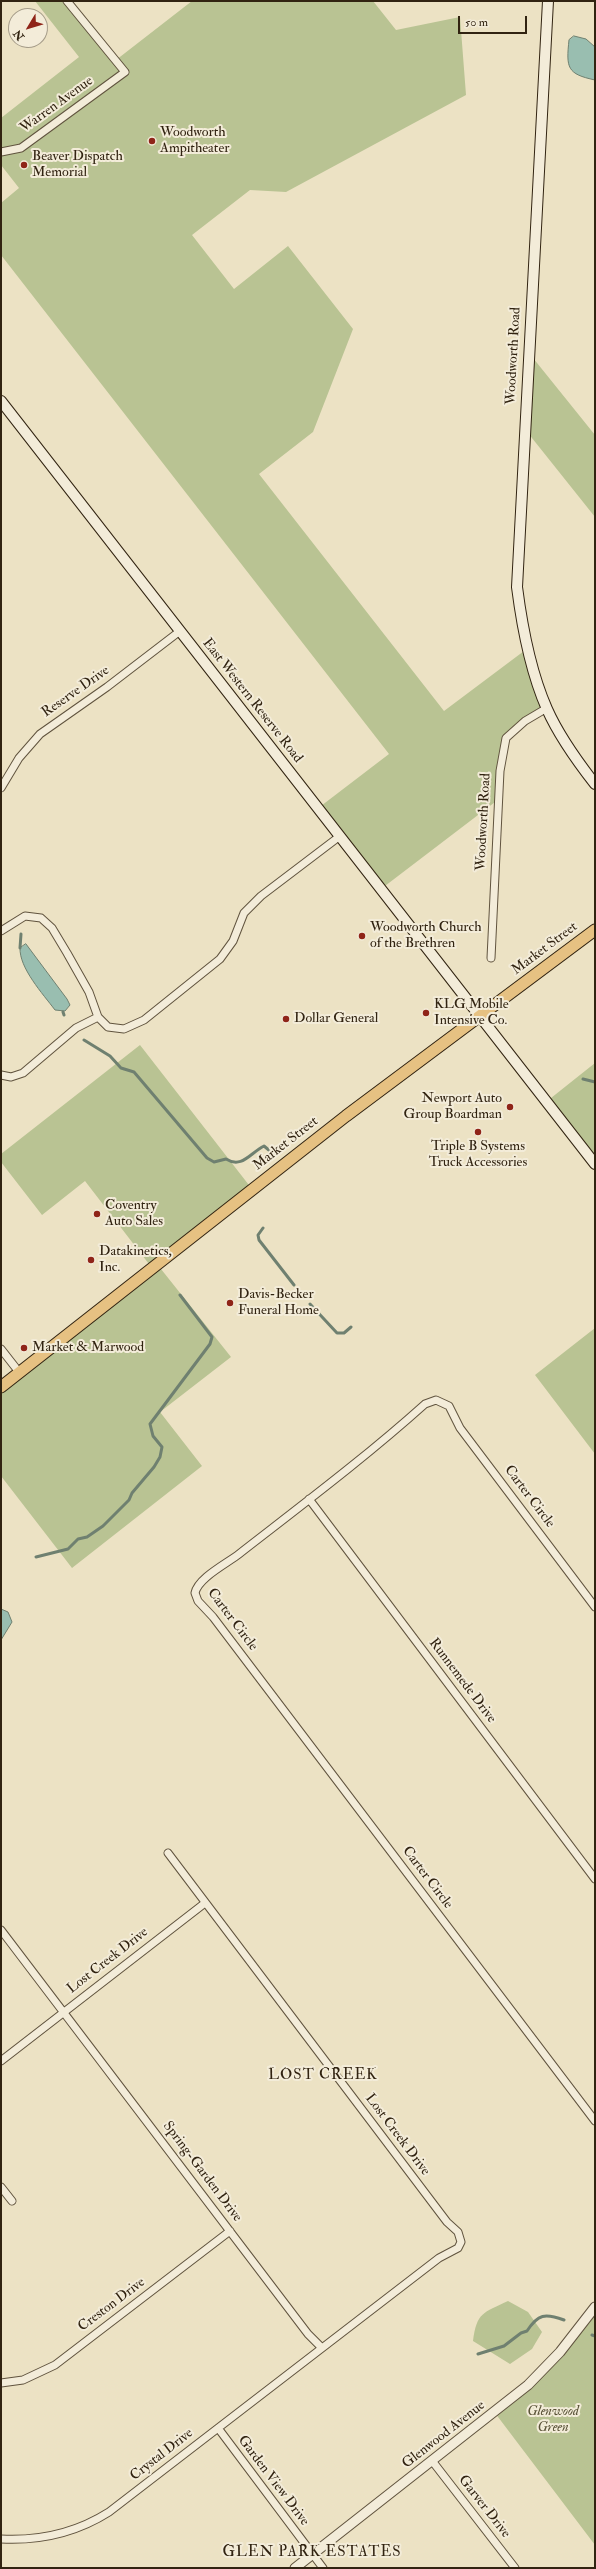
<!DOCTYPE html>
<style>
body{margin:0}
#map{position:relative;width:596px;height:2569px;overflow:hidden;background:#ece2c4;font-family:"IM FELL Double Pica",serif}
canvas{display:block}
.frame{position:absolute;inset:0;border:2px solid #312311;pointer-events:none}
.north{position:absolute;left:8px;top:8px;width:40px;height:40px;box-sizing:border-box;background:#f3ecd9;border:1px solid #a59c89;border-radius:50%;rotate:232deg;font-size:11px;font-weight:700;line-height:16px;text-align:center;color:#312311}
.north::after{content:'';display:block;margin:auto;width:14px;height:18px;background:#8f2418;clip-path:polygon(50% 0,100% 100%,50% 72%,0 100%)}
.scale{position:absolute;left:458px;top:16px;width:69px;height:18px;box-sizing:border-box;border:2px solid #312311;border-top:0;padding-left:5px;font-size:12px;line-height:14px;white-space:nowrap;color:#312311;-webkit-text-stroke:3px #f3ecd9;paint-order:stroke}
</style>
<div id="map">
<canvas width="596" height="2569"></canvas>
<div class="frame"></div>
<div class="north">N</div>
<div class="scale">50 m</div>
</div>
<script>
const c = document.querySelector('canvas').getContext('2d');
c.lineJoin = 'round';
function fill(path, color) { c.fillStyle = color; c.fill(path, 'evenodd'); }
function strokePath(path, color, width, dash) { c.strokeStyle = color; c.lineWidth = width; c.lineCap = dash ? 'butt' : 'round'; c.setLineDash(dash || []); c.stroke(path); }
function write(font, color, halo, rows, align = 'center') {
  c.font = font + ' "IM FELL Double Pica",serif'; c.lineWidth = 4; c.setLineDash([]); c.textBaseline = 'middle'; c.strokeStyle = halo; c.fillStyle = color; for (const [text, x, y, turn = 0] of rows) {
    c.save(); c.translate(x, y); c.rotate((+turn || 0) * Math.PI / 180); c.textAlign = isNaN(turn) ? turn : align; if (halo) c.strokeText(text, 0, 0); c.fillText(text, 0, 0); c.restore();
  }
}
fill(new Path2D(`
 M35 1H67L116 60 192 1H373L396 30 460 17 466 95 286 192 250 190 192 235 234 289 288 246 353 329 313 432 259 474 444 711 528 648 547 708 506 739 499 799 381 889 317 809 389 754 1 255V203L19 188 1 165V118L79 57Z
 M529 353 595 435V517L524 428Z
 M140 1045 252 1189 157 1264 231 1357 160 1412 202 1466 72 1568 1 1476V1387L152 1268 85 1181 42 1215 1 1162V1154Z
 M595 1063V1164L546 1102Z
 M595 1328V1454L535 1375Z
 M508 2301 528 2312 542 2332 532 2349 510 2364 473 2341C477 2312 483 2313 508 2301Z
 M595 2307V2545L495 2413 528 2385Z`), '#b9c393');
const water = new Path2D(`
 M574 36 586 39 595 47V80C567 74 566 68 569 40Z
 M26 944 67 999 70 1005 65 1011 55 1010C43 994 19 968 20 948Z
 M1 1609 8 1612 12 1622 1 1640Z`);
fill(water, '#99beb0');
strokePath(water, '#6f8070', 1);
strokePath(new Path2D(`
 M20 948 21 934
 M63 1012 64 1015
 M84 1040 110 1056 121 1068 134 1072 207 1158 214 1162 226 1159C242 1169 250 1153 264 1146L270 1151
 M583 1079 595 1082
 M263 1228 258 1235 259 1240 294 1285
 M310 1304 337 1333H344L351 1327
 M36 1557 68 1549 78 1539 87 1537 103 1526 129 1500 132 1493 154 1467 160 1457 162 1447 153 1436 150 1424 210 1344 212 1337 180 1295
 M592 2335 595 2336
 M478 2354 504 2346 521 2333 527 2331C538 2314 545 2313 564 2320`), '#6f8070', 3);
const minor = new Path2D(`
 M1 152 21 148 125 72 67 1
 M1 788 19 758 40 734 107 687 180 631
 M1 931 25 916 41 918 52 928 67 953 89 992 98 1017 108 1027 124 1029 144 1020 220 959 233 941 244 913 261 896 340 836
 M491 958 500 771 506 738 525 721 547 708
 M1 1075 11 1077 23 1073 76 1028 98 1017
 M1 1349 19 1372
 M309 1499 595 1879
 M595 1607 460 1428 449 1406 436 1400 425 1404C366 1457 302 1505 239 1554 226 1564 198 1578 195 1593L198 1601 213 1617 595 2121
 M1 1930 308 2334 321 2347
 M1 2061 205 1903
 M1 2187 12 2201
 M1 2383 23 2380 55 2365 230 2231
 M218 2428 323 2568
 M433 2462 515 2568
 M1 2539C40 2541 76 2533 109 2512L439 2258 458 2248 461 2242 458 2232 447 2222 168 1853`);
const tertiary = new Path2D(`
 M295 2568 528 2385 560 2352 595 2307`);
const secondary = new Path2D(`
 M548 1 517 587C522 626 531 673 547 709 559 736 577 761 595 784
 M1 401 595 1164`);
const primary = new Path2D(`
 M1 1387 346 1116 595 930`);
strokePath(minor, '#60533e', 9);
strokePath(tertiary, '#60533e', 11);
strokePath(secondary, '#312311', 12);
strokePath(primary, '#312311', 13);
strokePath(minor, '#f3ecd9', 7);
strokePath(tertiary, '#f3ecd9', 9);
strokePath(secondary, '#f3ecd9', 10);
strokePath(primary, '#e6c182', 11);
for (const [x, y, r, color] of [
 [152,141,4,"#8f2418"],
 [24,165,4,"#8f2418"],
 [362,936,4,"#8f2418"],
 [426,1013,4,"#8f2418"],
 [286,1019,4,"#8f2418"],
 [510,1107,4,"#8f2418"],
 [478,1132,4,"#8f2418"],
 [97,1214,4,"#8f2418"],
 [91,1260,4,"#8f2418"],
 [230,1303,4,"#8f2418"],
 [24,1348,4,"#8f2418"]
]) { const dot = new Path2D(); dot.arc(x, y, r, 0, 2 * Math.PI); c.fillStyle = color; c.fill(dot); strokePath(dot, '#f3ecd9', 1.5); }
write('14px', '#312311', '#f3ecd9', [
 ["Warren Avenue",57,105,-36],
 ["Woodworth Road",514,356,-87],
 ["Reserve Drive",76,692,-35],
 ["East Western Reserve Road",252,701,52],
 ["Woodworth Road",484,822,-87],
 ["Market Street",545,949,-37],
 ["Market Street",286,1144,-38],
 ["Carter Circle",529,1497,53],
 ["Carter Circle",232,1620,53],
 ["Runnemede Drive",462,1681,53],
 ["Carter Circle",427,1878,53],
 ["Lost Creek Drive",108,1961,-38],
 ["Lost Creek Drive",397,2135,53],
 ["Spring-Garden Drive",202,2172,53],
 ["Creston Drive",112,2305,-37],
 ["Glenwood Avenue",444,2435,-38],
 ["Crystal Drive",162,2455,-38],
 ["Garden View Drive",273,2481,53],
 ["Garver Drive",484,2507,52]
]);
write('14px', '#312311', '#f3ecd9', [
 ["Woodworth",160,133],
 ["Ampitheater",160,149],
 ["Beaver Dispatch",32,157],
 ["Memorial",32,173],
 ["Woodworth Church",370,928],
 ["of the Brethren",370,944],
 ["KLG Mobile",434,1005],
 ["Intensive Co.",434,1021],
 ["Dollar General",294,1019],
 ["Newport Auto",502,1099,"right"],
 ["Group Boardman",502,1115,"right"],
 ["Triple B Systems",478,1147,"center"],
 ["Truck Accessories",478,1163,"center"],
 ["Coventry",105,1206],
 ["Auto Sales",105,1222],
 ["Datakinetics,",99,1252],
 ["Inc.",99,1268],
 ["Davis-Becker",238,1295],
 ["Funeral Home",238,1311],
 ["Market & Marwood",32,1348]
], 'left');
write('italic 14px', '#5a5338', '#f3ecd9', [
 ["Glenwood",553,2412],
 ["Green",553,2428]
]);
c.letterSpacing = '1px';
write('15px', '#312311', '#f3ecd9', [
 ["LOST CREEK",323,2076],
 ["GLEN PARK ESTATES",312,2553]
]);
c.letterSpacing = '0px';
</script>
